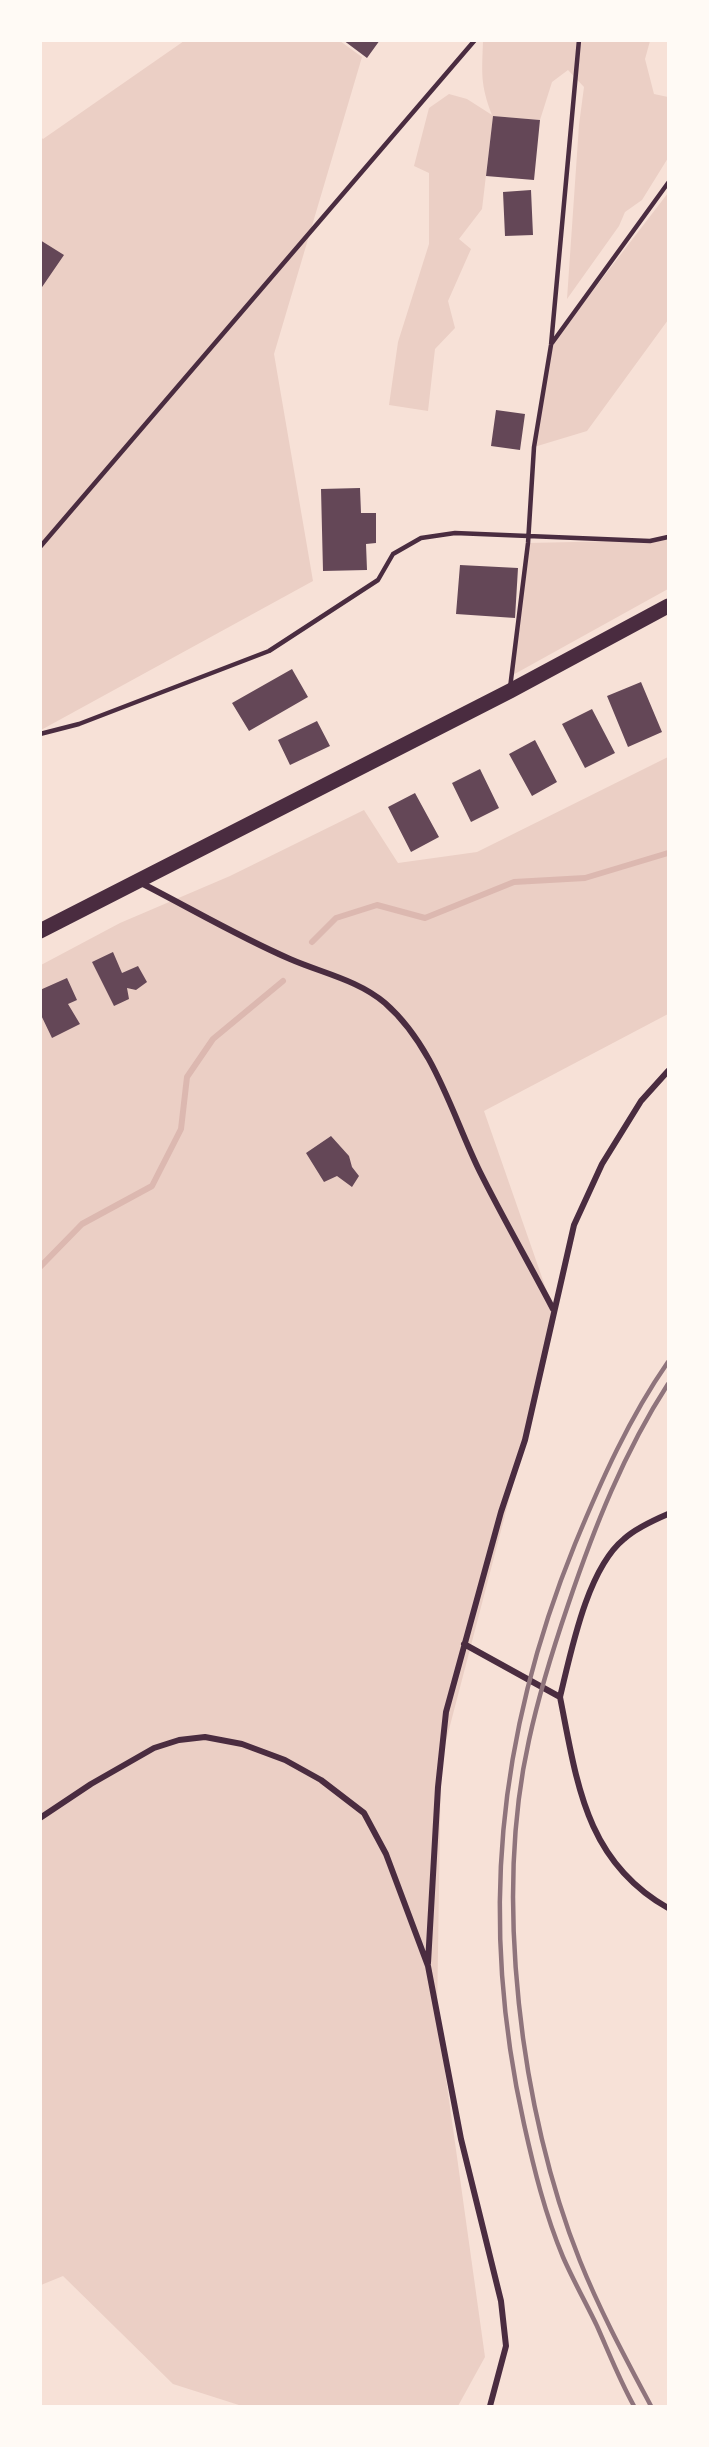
<!DOCTYPE html>
<style>
body{margin:0}
#map{position:relative;width:709px;height:2447px;overflow:hidden;background:#f7e1d7;font-family:"Source Sans 3",sans-serif}
canvas{display:block}
.frame{position:absolute;inset:0;border:42px solid #fffaf5;pointer-events:none}
</style>
<div id="map">
<canvas width="709" height="2447"></canvas>
<div class="frame"></div>
</div>
<script>
const c = document.querySelector('canvas').getContext('2d');
c.lineJoin = 'round';
function fill(path, color) { c.fillStyle = color; c.fill(path, 'evenodd'); }
function strokePath(path, color, width, dash) { c.strokeStyle = color; c.lineWidth = width; c.lineCap = dash ? 'butt' : 'round'; c.setLineDash(dash || []); c.stroke(path); }
fill(new Path2D(`
 M184 41H340L362 57 274 354 313 581 41 730 40 136 43 139Z
 M483 41H650L645 59 654 94 668 97V158L642 200 625 212 619 226 567 299 579 125 584 87 568 70 552 82 540 120 493 116 482 209 459 239 471 249 448 301 455 328 435 349 428 411 389 405 398 342 429 244V173L414 166 429 108 449 94 467 99 492 115C480 84 482 73 483 41Z
 M668 193V320L587 431 534 447 551 345Z
 M668 540V589L511 676 528 543Z
 M668 757V1014L484 1111 553 1309 532 1412 441 1760 437 2014 485 2357 458 2406H242L173 2384 63 2276 41 2285V965L120 923 230 876 364 810 398 863 477 852Z`), '#ebcfc5');
strokePath(new Path2D(`
 M312 942 336 918 377 905 425 918 514 882 585 878 668 853
 M40 1267 82 1224 152 1186 181 1129 187 1077 213 1039 283 981`), '#dcb8b0', 6);
fill(new Path2D(`
 M343 40H380L367 58Z
 M493 116 540 120 534 180 486 176Z
 M531 190 533 235 505 236 503 192Z
 M40 240 64 255 40 290Z
 M496 410 525 414 520 450 491 446Z
 M360 488 361 513H376V543L366 544 367 570 323 571 321 489Z
 M460 565 518 568 515 618 456 614Z
 M292 669 308 697 249 731 232 703Z
 M641 682 662 732 628 747 607 696Z
 M592 709 615 753 585 768 562 724Z
 M317 721 330 746 290 765 278 740Z
 M535 740 557 782 532 796 509 754Z
 M480 769 499 808 471 822 452 783Z
 M415 793 439 837 411 852 388 807Z
 M113 952 122 973 138 966 147 982 136 990 127 988 129 999 114 1006 92 962Z
 M67 978 77 1000 68 1004 80 1024 52 1038 40 1013V990Z
 M331 1136 349 1156 352 1167 359 1176 352 1187 337 1176 324 1182 306 1153Z`), '#644757');
strokePath(new Path2D(`
 M552 343 668 183
 M40 547 475 40
 M510 688 528 543 534 447 551 345 579 40
 M40 734 79 724 269 651 378 580 393 554 421 538 455 533 650 541 668 537`), '#4a2c40', 4.5);
strokePath(new Path2D(`
 M141 883C190 908 239 937 290 959 322 973 358 980 385 1003 435 1047 452 1115 480 1172 503 1218 529 1263 553 1309
 M464 1644 560 1697C577 1782 585 1861 668 1908
 M560 1697C571 1652 587 1569 624 1539 636 1528 654 1520 668 1514
 M40 1818 91 1784 154 1748 179 1740 205 1737 242 1744 285 1760 321 1780 364 1813 386 1854 428 1966 461 2139 501 2301 506 2346 490 2406
 M428 1963 438 1787 446 1712 501 1512 525 1440 574 1225 602 1164 641 1101 668 1071`), '#4a2c40', 6);
strokePath(new Path2D(`
 M40 931 510 691 668 606`), '#4a2c40', 15);
strokePath(new Path2D(`
 M634 2406C620 2381 609 2353 597 2326 586 2303 573 2280 563 2257 545 2214 534 2169 524 2124 479 1922 497 1736 575 1544 601 1481 629 1418 668 1362
 M651 2406C626 2359 600 2311 580 2261 520 2112 494 1897 529 1740 539 1694 553 1649 568 1605 594 1528 624 1452 668 1384`), '#8f747c', 4.5);
</script>
